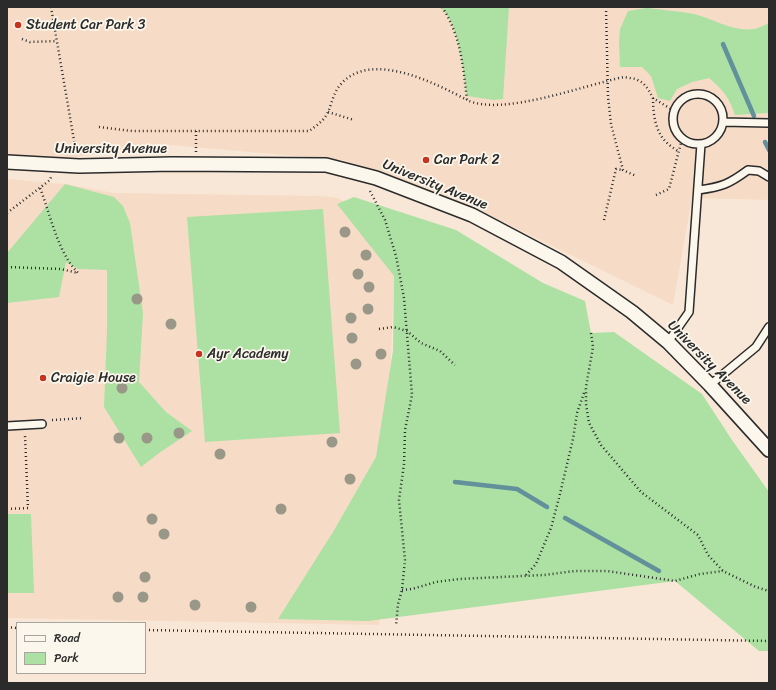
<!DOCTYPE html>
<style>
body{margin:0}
#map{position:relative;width:776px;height:690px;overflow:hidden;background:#f8e7d6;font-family:Sriracha,sans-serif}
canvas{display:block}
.frame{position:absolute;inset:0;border:8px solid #2b2b2b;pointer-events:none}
.legend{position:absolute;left:16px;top:622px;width:130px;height:52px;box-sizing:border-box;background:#fbf7ec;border:1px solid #a8a59f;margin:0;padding:5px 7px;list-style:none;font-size:12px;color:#2b2b2b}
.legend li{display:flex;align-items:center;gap:8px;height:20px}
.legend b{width:20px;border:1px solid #a8a59f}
</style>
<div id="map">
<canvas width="776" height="690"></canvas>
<div class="frame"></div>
<ul class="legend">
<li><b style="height:5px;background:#fbf7ec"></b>Road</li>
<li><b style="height:11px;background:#ace1a3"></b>Park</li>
</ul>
</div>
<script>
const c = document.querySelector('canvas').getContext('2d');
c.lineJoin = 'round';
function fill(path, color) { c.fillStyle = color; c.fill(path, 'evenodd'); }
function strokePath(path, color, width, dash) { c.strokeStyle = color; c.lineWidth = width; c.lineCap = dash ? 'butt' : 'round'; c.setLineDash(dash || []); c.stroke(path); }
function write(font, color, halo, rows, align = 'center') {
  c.font = font + ' Sriracha,sans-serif'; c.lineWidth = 3.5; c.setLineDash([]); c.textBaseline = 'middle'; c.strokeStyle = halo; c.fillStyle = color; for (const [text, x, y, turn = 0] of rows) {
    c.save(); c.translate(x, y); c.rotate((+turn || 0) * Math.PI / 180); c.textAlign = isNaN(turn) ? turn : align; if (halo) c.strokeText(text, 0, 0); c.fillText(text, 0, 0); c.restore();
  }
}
fill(new Path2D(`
 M7 7H769V200L692 198 673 305 491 216 343 160 158 144 7 168Z
 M7 179 65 184 114 193 321 196 338 198 351 205 394 276 383 582 379 625 7 618Z`), '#f6dcc6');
fill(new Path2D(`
 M440 7H509L503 99 494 100 467 96C463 71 460 24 440 7Z
 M647 8C663 10 678 11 694 14 714 19 733 32 754 29 759 28 764 25 769 23V113L735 115C729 97 723 90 709 78L692 82 677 89 670 101 658 98 651 76 642 67H620L619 42 620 29 628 11Z
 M65 184 114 197 123 206 130 223 143 313 139 382 166 412 192 431 159 453 141 467 104 407 107 332V270L78 269 66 262 59 297 7 303V253Z
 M354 197 456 230 543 283 585 301 591 333 614 332 702 394 732 440 769 492V651H759L675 581 368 621 278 619 333 532 376 457 393 351 394 276 337 204Z
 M323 209 340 433 205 442 187 217Z
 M7 514H31L34 593H7Z`), '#ace1a3');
strokePath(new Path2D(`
 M723 44 754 116
 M765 142 769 150
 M455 482 517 489 547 507
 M565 518 659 571`), '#62909b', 4.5);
const lane = new Path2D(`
 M673 119a25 25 0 1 1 50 0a25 25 0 1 1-50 0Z
 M723 122 769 123
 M698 190C722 187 729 184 748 170L759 171 769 177
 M668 342 689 312 701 144
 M710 385 756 347 769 327
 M7 426 42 424`);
const street = new Path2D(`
 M7 162 79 166 172 164 326 165 376 178 472 215 561 262 632 312 668 342 710 385 769 450`);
strokePath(lane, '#2b2b2b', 10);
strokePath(street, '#2b2b2b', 16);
strokePath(new Path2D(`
 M51 7 76 152
 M442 7C461 36 463 66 467 100 502 117 584 85 624 77L636 79 643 83 648 89 653 98 674 111
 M606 7 608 97 611 124 623 170 636 176
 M22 39 30 42 57 41
 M653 98C653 113 655 131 666 142 670 146 675 149 679 152
 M328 112 354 120
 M99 127 132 131H309C316 126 324 121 328 112 332 103 334 91 341 84 371 50 435 83 467 100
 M196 131V152
 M370 191 385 220 396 256 404 298 412 395 405 430 404 464 399 500 405 560 402 590 398 604 396 626
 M656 195 669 189 682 139
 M7 213 50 180 51 177
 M604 220 616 169 623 170
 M7 267 61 269 78 273C57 251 51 216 40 188
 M379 329 393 327 407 331 421 343 440 351 455 365
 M591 333 593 347 586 387V404L589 423 601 445 641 492 698 535 708 555 723 571 756 587 769 591
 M52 420 83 418
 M7 509 28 508 25 435
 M526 575 536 564 551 528 559 498 573 439 577 413 585 390
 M402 590 412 589 436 582 459 579 544 575 575 571H607L675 581 700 574 723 571
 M7 627 17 628
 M145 630 769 641`), '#2b2b2b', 2.5, [1, 3]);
strokePath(lane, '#fbf7ec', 7);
strokePath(street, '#fbf7ec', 13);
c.fillStyle = '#999888';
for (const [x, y] of [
 [345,232],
 [366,255],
 [358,274],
 [369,287],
 [137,299],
 [368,309],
 [351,318],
 [171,324],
 [352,338],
 [381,354],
 [356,364],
 [122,388],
 [179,433],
 [119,438],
 [147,438],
 [332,442],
 [220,454],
 [350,479],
 [281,509],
 [152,519],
 [164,534],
 [145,577],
 [118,597],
 [143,597],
 [195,605],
 [251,607]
]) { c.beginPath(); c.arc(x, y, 5.5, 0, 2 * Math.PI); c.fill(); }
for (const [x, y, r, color] of [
 [18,25,4,"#c8321e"],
 [426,160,4,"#c8321e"],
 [199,354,4,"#c8321e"],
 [43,378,4,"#c8321e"]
]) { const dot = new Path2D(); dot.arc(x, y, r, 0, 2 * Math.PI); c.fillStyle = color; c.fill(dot); strokePath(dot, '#fbf7ec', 1.5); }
write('14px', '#2b2b2b', '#fbf7ec', [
 ["Student Car Park 3",26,25],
 ["Car Park 2",434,160],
 ["Ayr Academy",207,354],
 ["Craigie House",51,378]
], 'left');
write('14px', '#2b2b2b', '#fbf7ec', [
 ["University Avenue",111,149],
 ["University Avenue",435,185,22],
 ["University Avenue",709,363,45]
]);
</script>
